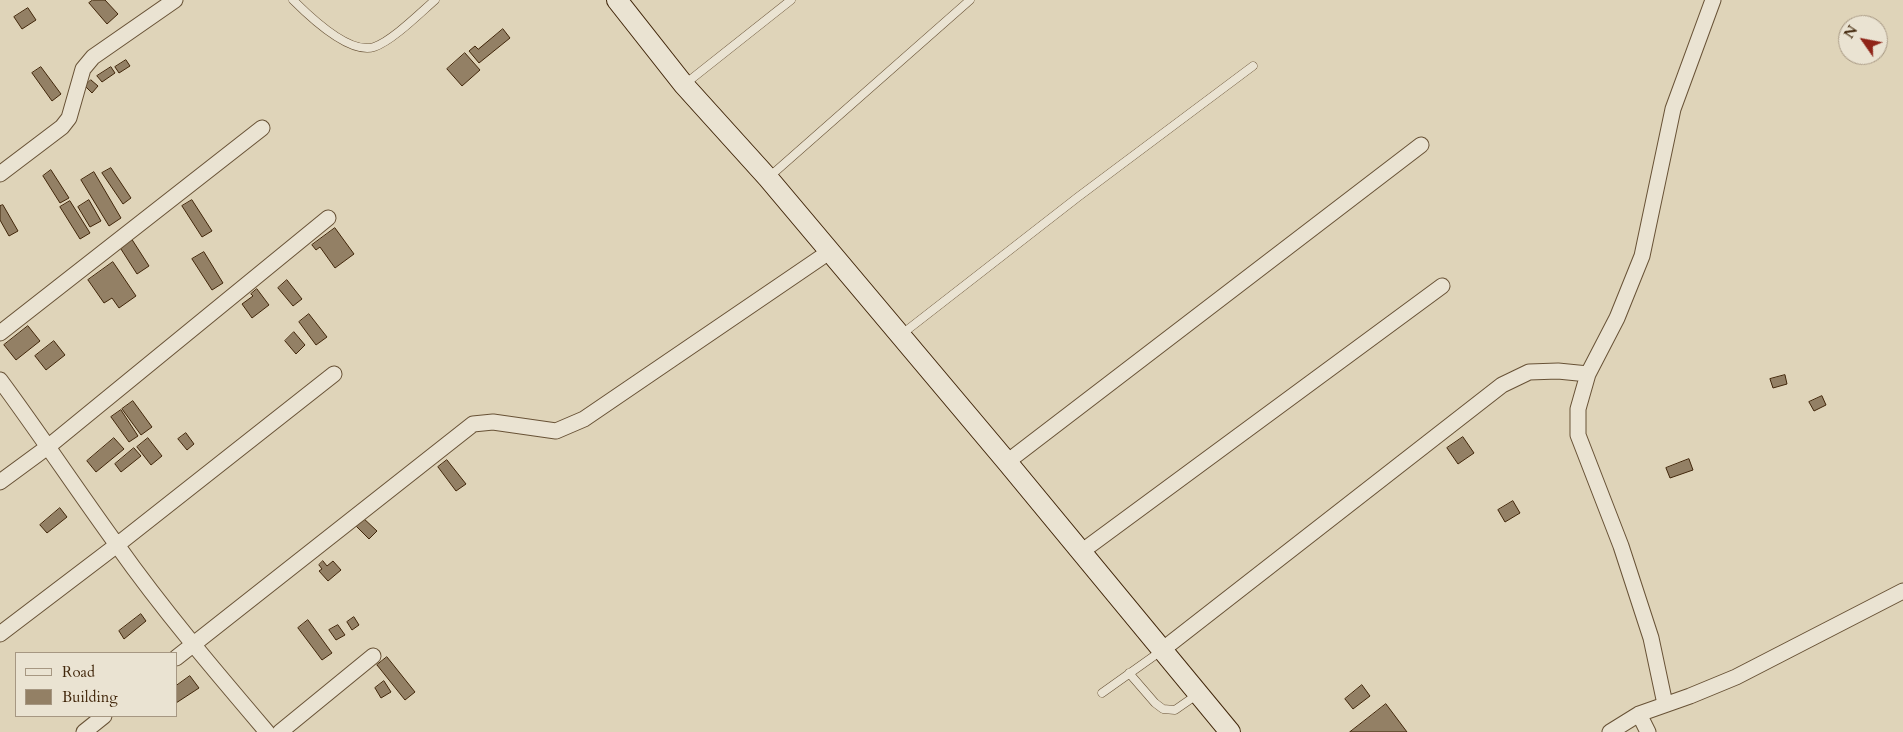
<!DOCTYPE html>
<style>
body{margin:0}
#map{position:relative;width:1903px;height:732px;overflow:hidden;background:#dfd4b9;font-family:Cardo,serif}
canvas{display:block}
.legend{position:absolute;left:15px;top:652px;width:162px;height:65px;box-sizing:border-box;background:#eae3d2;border:1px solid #a69782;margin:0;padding:6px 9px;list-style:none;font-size:15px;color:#41260a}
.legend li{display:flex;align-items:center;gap:10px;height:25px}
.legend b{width:25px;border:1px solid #a69782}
.north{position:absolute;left:1838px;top:15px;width:50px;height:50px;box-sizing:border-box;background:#eae3d2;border:1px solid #a69782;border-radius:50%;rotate:303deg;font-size:14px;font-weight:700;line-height:20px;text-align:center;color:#41260a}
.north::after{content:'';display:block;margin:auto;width:18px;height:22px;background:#8f2418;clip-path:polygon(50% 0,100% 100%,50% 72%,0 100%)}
</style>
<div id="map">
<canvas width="1903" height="732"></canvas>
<ul class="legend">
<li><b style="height:6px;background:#eae3d2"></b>Road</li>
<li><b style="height:14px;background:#938065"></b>Building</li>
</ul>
<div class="north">N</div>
</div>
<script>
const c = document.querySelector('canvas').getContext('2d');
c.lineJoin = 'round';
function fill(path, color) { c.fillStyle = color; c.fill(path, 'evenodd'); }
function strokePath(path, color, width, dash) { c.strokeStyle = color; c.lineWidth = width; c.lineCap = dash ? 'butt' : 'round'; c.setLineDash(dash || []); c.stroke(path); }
const building = new Path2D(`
 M93 0H105L118 14 107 24 89 3Z
 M28 8 36 20 22 29 14 17Z
 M503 29 510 38 479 63 469 51 475 46 478 49Z
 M465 53 480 70 462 86 447 69Z
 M126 60 130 66 119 73 115 67Z
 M41 67 61 94 52 101 32 73Z
 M111 67 115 73 102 82 97 76Z
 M91 80 98 86 92 93 85 86Z
 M111 168 131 198 123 204 102 173Z
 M51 170 69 198 60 203 43 176Z
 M94 172 121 218 109 226 81 180Z
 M89 200 101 221 90 227 78 207Z
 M192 200 212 231 202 237 182 206Z
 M70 201 90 233 80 239 60 207Z
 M3 205 18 231 9 236 0 220V206Z
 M335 228 354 254 335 268 320 247 316 250 312 245Z
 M131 238 149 266 137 274 119 246Z
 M204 252 223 283 212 290 192 259Z
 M113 262 136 296 119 308 112 298 104 303 88 280Z
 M287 280 302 299 293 306 278 288Z
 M257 289 269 305 252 318 242 304 253 296 251 294Z
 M309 314 327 337 316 345 299 322Z
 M28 326 40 341 16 360 4 345Z
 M294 332 305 345 296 354 285 341Z
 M54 341 65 355 46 370 35 356Z
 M1785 375 1787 384 1773 388 1770 379Z
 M1822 396 1826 405 1814 411 1809 402Z
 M133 401 152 427 141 435 122 409Z
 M121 410 138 436 129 442 111 417Z
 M186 433 194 444 187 450 178 439Z
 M1463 437 1474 453 1458 464 1447 448Z
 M114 438 124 449 96 472 87 461Z
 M148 438 162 456 151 465 137 447Z
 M134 448 141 456 121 472 115 464Z
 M1689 459 1693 470 1670 478 1666 468Z
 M447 460 466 484 456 491 438 467Z
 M1513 501 1520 513 1505 522 1498 510Z
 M60 508 67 517 47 533 40 525Z
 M361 516 377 531 369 539 354 524Z
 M323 561 327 566 333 561 341 570 328 581 319 571 322 569 319 565Z
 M141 614 146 621 124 639 119 631Z
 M354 617 359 625 352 630 347 622Z
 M308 620 332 653 322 660 298 628Z
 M338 625 345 635 336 640 329 630Z
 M387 657 415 692 405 700 377 665Z
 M190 676 199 688 176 703V686Z
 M384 681 391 692 381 698 375 688Z
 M1362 685 1370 696 1353 709 1345 699Z
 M1386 704 1407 732H1350Z`);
fill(building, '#938065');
strokePath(building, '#41260a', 1);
const lane = new Path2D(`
 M293 0C309 16 349 55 374 47 392 41 420 13 435 0
 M685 84 791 0
 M768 178 970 0
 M902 334 1078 197 1253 66
 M1129 673 1155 703 1163 709 1175 710 1198 694
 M1102 693 1161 651`);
const street = new Path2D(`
 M0 174 62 127 69 118 83 69 93 57 175 0
 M0 333 262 128
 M0 380C40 434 77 490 117 545 163 610 215 671 267 732
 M1007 462 1421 145
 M0 482 49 446 328 218
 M1081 552 1442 286
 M0 634 117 545 334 374
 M1162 650 1502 385 1529 372 1558 371 1588 374
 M176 658 473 424 493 422 556 431 584 419 829 252
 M1665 704 1651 638 1621 546 1578 435V409L1588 374 1617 318 1642 256 1673 109 1713 0
 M1639 714 1648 732
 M84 732 104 716
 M280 732 373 656
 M1610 732 1639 714 1690 696 1736 677 1903 591`);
const secondary = new Path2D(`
 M617 0 684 85 768 178 1007 462 1230 732`);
strokePath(lane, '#685236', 9);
strokePath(street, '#685236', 17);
strokePath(secondary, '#41260a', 22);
strokePath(lane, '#eae3d2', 8);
strokePath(street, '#eae3d2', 15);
strokePath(secondary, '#eae3d2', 20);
</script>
